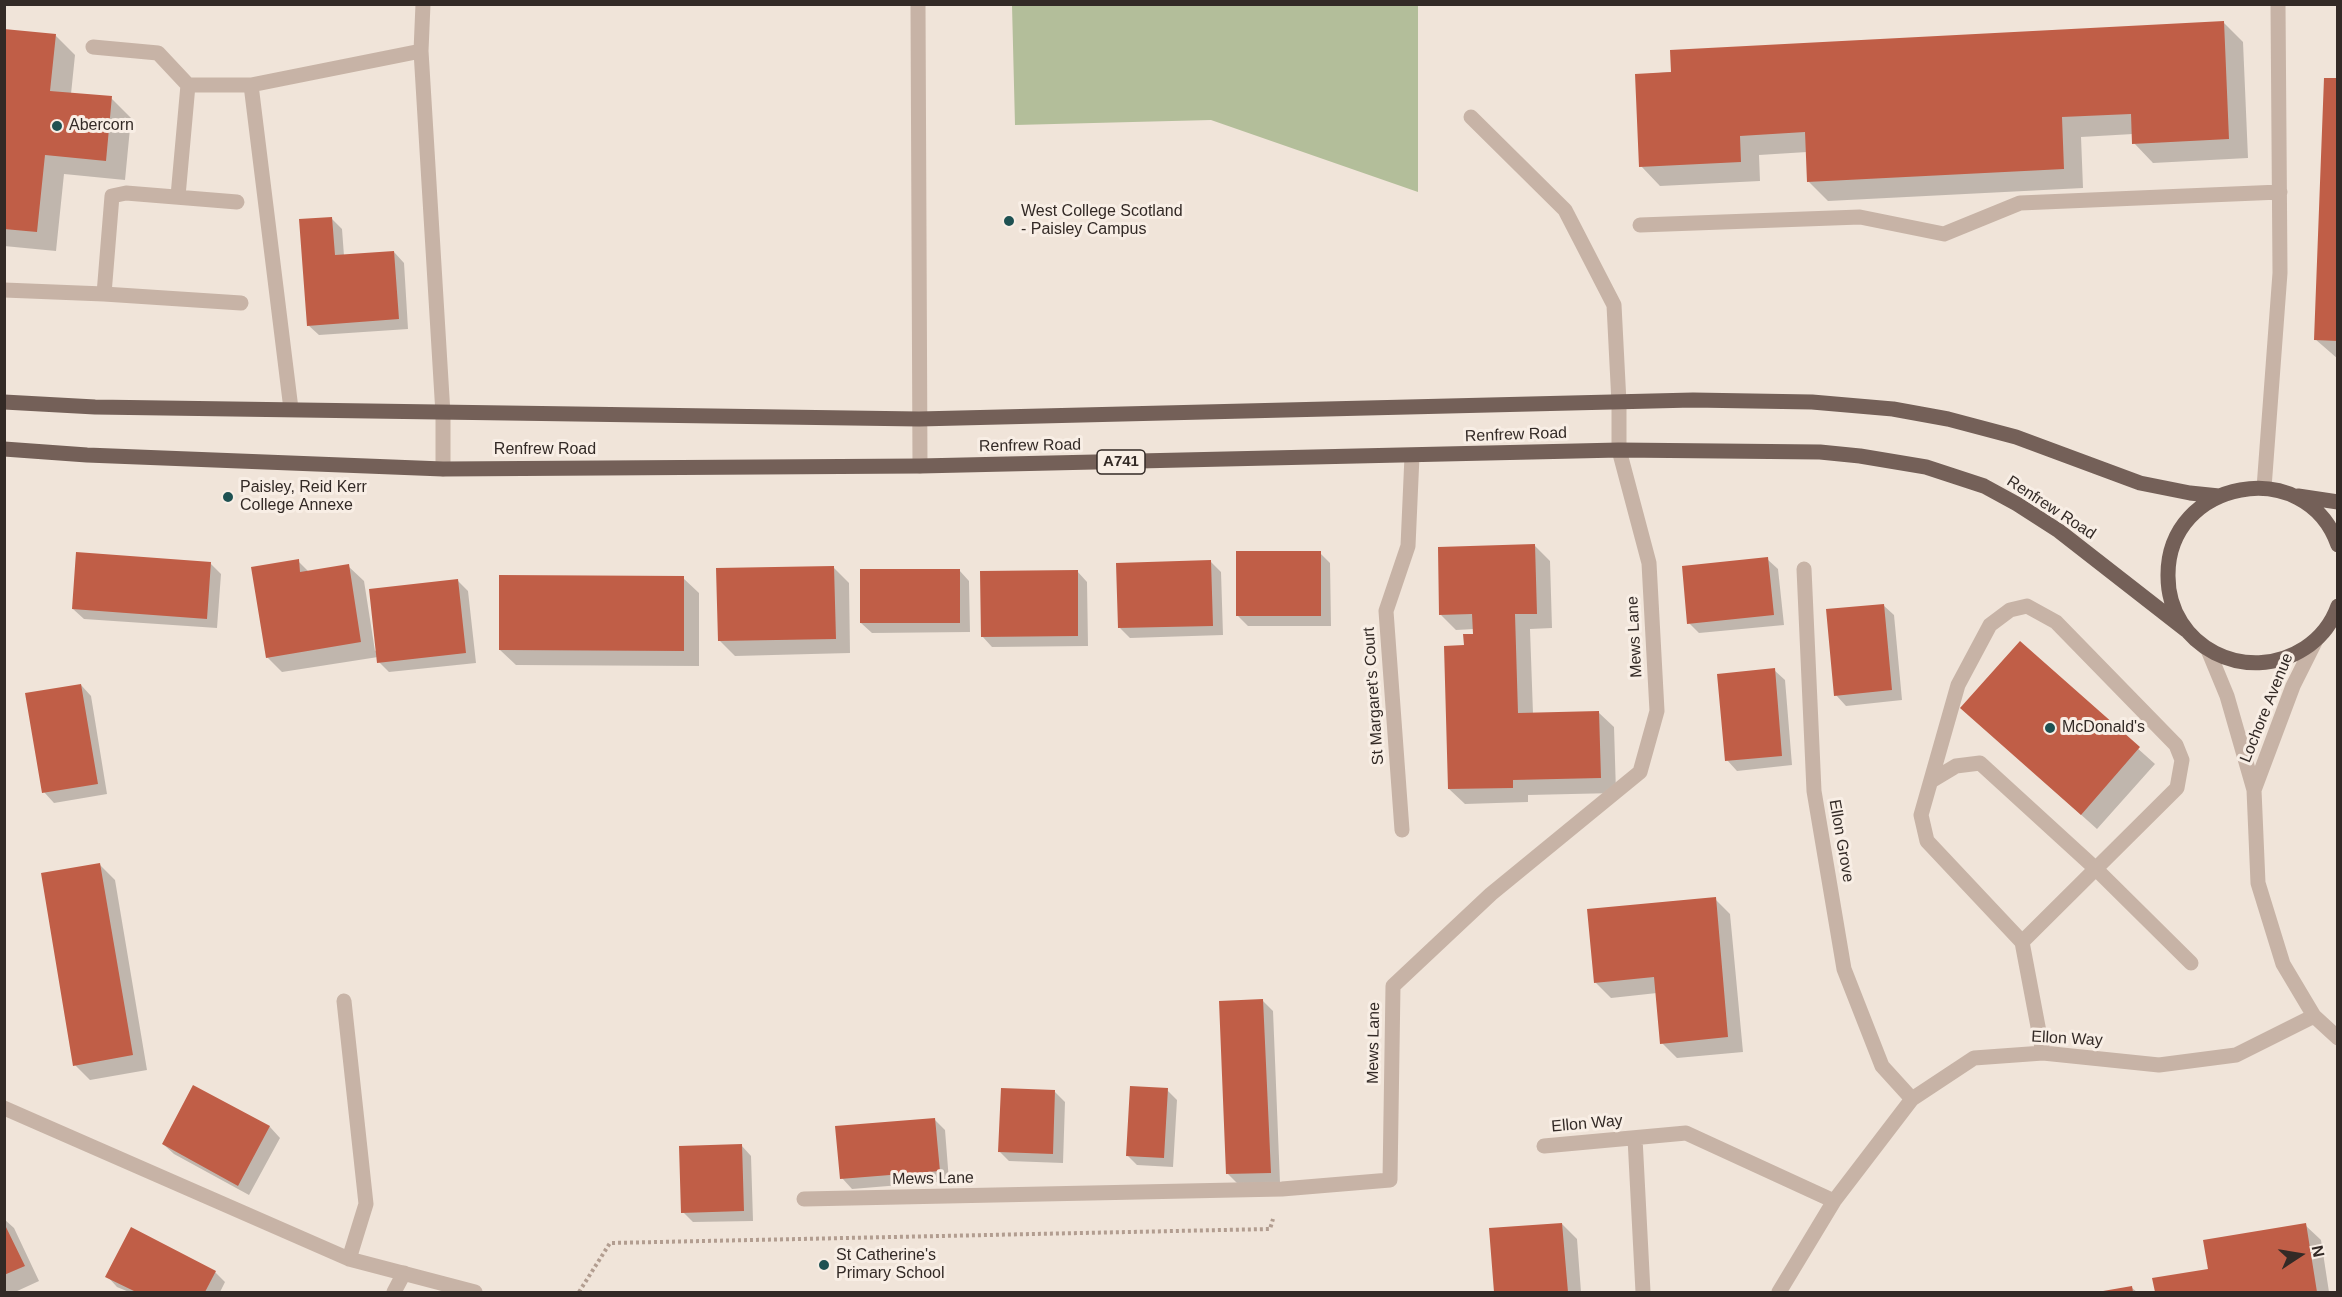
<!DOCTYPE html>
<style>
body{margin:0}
#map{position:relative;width:2342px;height:1297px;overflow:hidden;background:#f0e4d9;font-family:Arial,sans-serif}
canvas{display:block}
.frame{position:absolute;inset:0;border:6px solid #332a26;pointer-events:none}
.north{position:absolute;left:2270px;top:1225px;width:60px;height:60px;-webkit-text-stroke:4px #f8eee5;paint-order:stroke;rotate:78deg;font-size:16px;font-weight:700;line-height:24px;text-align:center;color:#332a26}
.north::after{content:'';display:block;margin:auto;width:21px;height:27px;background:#332a26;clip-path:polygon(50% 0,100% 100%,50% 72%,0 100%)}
</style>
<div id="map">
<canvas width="2342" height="1297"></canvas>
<div class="frame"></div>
<div class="north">N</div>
</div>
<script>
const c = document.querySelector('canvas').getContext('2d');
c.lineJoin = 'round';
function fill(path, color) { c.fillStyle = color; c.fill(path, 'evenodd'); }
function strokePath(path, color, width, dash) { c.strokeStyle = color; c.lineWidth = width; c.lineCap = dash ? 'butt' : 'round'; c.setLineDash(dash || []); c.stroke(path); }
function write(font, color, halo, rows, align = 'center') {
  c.font = font + ' Arial,sans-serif'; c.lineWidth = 6; c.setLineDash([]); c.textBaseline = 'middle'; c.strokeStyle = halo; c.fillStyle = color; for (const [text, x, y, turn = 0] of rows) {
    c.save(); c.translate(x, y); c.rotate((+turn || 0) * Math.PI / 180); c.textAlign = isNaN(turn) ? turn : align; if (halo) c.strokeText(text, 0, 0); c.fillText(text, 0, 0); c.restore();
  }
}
fill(new Path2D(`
 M1012 5H1418V192L1211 120 1015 125Z`), '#b3be9a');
fill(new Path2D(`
 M2223 22 2243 42 2248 158 2153 163 2134 143 2133 134 2081 137 2083 188 1828 201 1809 182 1807 152 1759 155 1760 181 1660 186 1641 166 1636 75Z
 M4 31 55 35 75 55 71 94 111 98 131 118 125 180 64 174 56 251 4 246Z
 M2338 80V359L2315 339Z
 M332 219 342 229 344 256 394 252 404 263 408 329 319 335 308 325Z
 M1535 546 1550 561 1552 628 1530 629 1533 714 1598 712 1614 727 1616 793 1528 795V802L1465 804 1449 789 1466 647 1474 635V629L1456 630 1441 615Z
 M1320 553 1330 563 1331 626H1248L1238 616Z
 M1767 559 1778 569 1784 625 1699 633 1689 623Z
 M298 561 309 572 348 566 364 581 375 651 458 581 468 591 476 663 389 672 379 662 378 657 282 672 267 657Z
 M1211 562 1221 572 1223 635 1130 638 1120 628Z
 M210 563 221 574 217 628 84 619 73 609Z
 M833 567 849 583 850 653 735 656 719 640Z
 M959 570 969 581 970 632 872 633 861 623Z
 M1077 571 1087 582 1088 646 992 647 982 636Z
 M683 578 699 593V666L516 665 500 650Z
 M1883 605 1894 615 1902 700 1846 706 1836 695Z
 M2020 643 2155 764 2097 829 1962 708Z
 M1774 670 1785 680 1792 765 1737 771 1727 760Z
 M81 685 91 696 107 794 54 803 44 792Z
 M100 865 115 880 147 1070 90 1080 75 1065Z
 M1715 899 1730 914 1743 1052 1677 1058 1662 1043 1657 993 1611 998 1595 982Z
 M1262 1000 1273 1011 1280 1183 1238 1184 1228 1174Z
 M194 1087 270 1127 280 1138 249 1195 174 1154 163 1144Z
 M1167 1090 1177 1100 1173 1167 1137 1165 1127 1155Z
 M1055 1092 1065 1102 1063 1163 1009 1161 999 1151Z
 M934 1119 945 1130 949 1181 852 1189 842 1178Z
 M741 1145 751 1156 753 1221 693 1222 683 1212Z
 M4 1219 14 1228 39 1281 15 1292H4Z
 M1562 1224 1577 1239 1581 1292H1496L1491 1230Z
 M2305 1225 2321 1240 2329 1292H2156L2154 1279 2210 1270Z
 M215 1272 225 1282 220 1292H129L117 1287 107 1276Z
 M2132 1288 2137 1292H2105Z`), '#0003');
fill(new Path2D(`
 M2224 21 2229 139 2132 144 2131 114 2062 117 2064 169 1807 182 1805 132 1740 136 1741 162 1639 167 1635 74 1671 72 1670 50Z
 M4 29 56 34 50 91 112 96 106 161 45 155 37 232 4 229Z
 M2324 78H2338V341L2314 340Z
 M332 217 335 255 394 251 399 319 307 326 299 219Z
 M1535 544 1537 614H1515L1518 713 1599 711 1601 778 1513 780V788L1448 789 1444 646 1464 645 1463 634H1473L1472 614 1439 615 1438 547Z
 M1236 551H1321V616H1236Z
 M76 552 211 562 207 619 72 609Z
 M1768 557 1774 615 1687 624 1682 566Z
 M299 559 300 572 349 564 361 642 266 658 251 567Z
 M1211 560 1213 626 1118 628 1116 563Z
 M834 566 836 639 718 641 716 568Z
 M860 569H960V623H860Z
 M1078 570V636L981 637 980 571Z
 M499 575 684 576V651L499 650Z
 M458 579 466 653 377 663 369 589Z
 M1884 604 1892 690 1834 696 1826 609Z
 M2020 641 2140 747 2081 815 1960 708Z
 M1775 668 1782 756 1725 761 1717 674Z
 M81 684 98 784 42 793 25 693Z
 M100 863 133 1055 73 1066 41 873Z
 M1716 897 1728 1037 1660 1044 1654 977 1594 983 1587 909Z
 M1263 999 1271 1173 1226 1174 1219 1001Z
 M193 1085 270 1126 238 1186 162 1144Z
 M1130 1086 1168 1088 1164 1158 1126 1156Z
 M1001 1088 1055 1090 1053 1154 998 1152Z
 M935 1118 940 1171 840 1179 835 1126Z
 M742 1144 744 1211 681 1213 679 1146Z
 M4 1223 25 1266 4 1275Z
 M1562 1223 1568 1292H1494L1489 1228Z
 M2306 1223 2317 1292H2155L2152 1278 2208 1269 2203 1240Z
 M131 1227 216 1271 205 1292H136L105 1277Z
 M2132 1286 2133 1292H2103V1291Z`), '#c05e47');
strokePath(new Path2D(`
 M579 1292 610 1243 1270 1229 1273 1219`), '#b29d90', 4, [3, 3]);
strokePath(new Path2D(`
 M423 4 421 51 443 414V469
 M918 4 920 466
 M93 47 158 53 188 85 178 196
 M188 85H251L291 409
 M251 85 421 51
 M1640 225 1860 217 1944 234 2020 203 2280 192
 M4 290 104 294 112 196 126 193 237 202
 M104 294 241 303
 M2264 488 2280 273 2278 4
 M1804 569 1814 791 1844 969 1882 1066 1912 1099
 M2208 650 2227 696 2254 790 2258 883 2283 964 2314 1016 2338 1038
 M1931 781 1956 766 1980 763 2096 869 2191 963
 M2254 790 2293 686 2316 640
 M1402 830 1386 611 1408 546 1412 456
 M2022 942 2177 788 2182 760 2176 745 2056 622 2027 606 2010 610 1990 625 1958 685 1921 815 1927 841 2022 942 2043 1053
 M344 1001 366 1204 349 1259
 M4 1108 349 1259 475 1292
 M1635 1138 1643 1292
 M1544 1146 1686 1133 1834 1201
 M804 1199 1282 1189 1390 1180 1393 986 1491 894 1640 772 1657 711 1649 563 1619 450V403L1614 305 1565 210 1471 117
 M394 1292 404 1273
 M1779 1292 1834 1201 1912 1099 1974 1058 2043 1053 2159 1065 2236 1055 2314 1016`), '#c7b3a6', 15);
strokePath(new Path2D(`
 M4 402 95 407 919 419 1693 400 1812 402 1893 409 1948 419 2016 437 2140 483 2190 493 2219 496
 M4 449 87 455 443 469 920 466 1619 450 1820 452 1860 456 1926 467 1984 486 2017 504 2059 531 2186 630
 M2298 496 2338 502
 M2338 545C2306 454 2167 479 2168 576 2168 647 2247 686 2305 648 2320 638 2332 623 2338 606`), '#746058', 15);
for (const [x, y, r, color] of [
 [57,126,6,"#1e5152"],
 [1009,221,6,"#1e5152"],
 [228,497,6,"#1e5152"],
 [2050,728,6,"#1e5152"],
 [824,1265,6,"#1e5152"]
]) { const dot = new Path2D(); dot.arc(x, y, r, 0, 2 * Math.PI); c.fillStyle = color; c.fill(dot); strokePath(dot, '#f8eee5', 2); }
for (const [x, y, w] of [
 [1121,462,48]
]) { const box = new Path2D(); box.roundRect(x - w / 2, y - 12, w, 24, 4.5); c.fillStyle = '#f8eee5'; c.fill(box); strokePath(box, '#332a26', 1.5); }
write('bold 15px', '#332a26', null, [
 ["A741",1121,462]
]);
write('16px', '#332a26', '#f8eee5', [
 ["Abercorn",69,126],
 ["West College Scotland",1021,212],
 ["- Paisley Campus",1021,230],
 ["Paisley, Reid Kerr",240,488],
 ["College Annexe",240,506],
 ["McDonald's",2062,728],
 ["St Catherine's",836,1256],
 ["Primary School",836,1274]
], 'left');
write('16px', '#332a26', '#f8eee5', [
 ["Renfrew Road",1516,435,-2],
 ["Renfrew Road",1030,446,-1],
 ["Renfrew Road",545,450],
 ["Renfrew Road",2051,508,33],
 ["Mews Lane",1635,637,-93],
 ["St Margaret's Court",1374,696,-94],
 ["Lochore Avenue",2267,708,-68],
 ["Ellon Grove",1841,841,80],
 ["Ellon Way",2067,1039,3],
 ["Mews Lane",1374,1043,-89],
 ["Ellon Way",1587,1124,-5],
 ["Mews Lane",933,1179,-1]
]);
</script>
